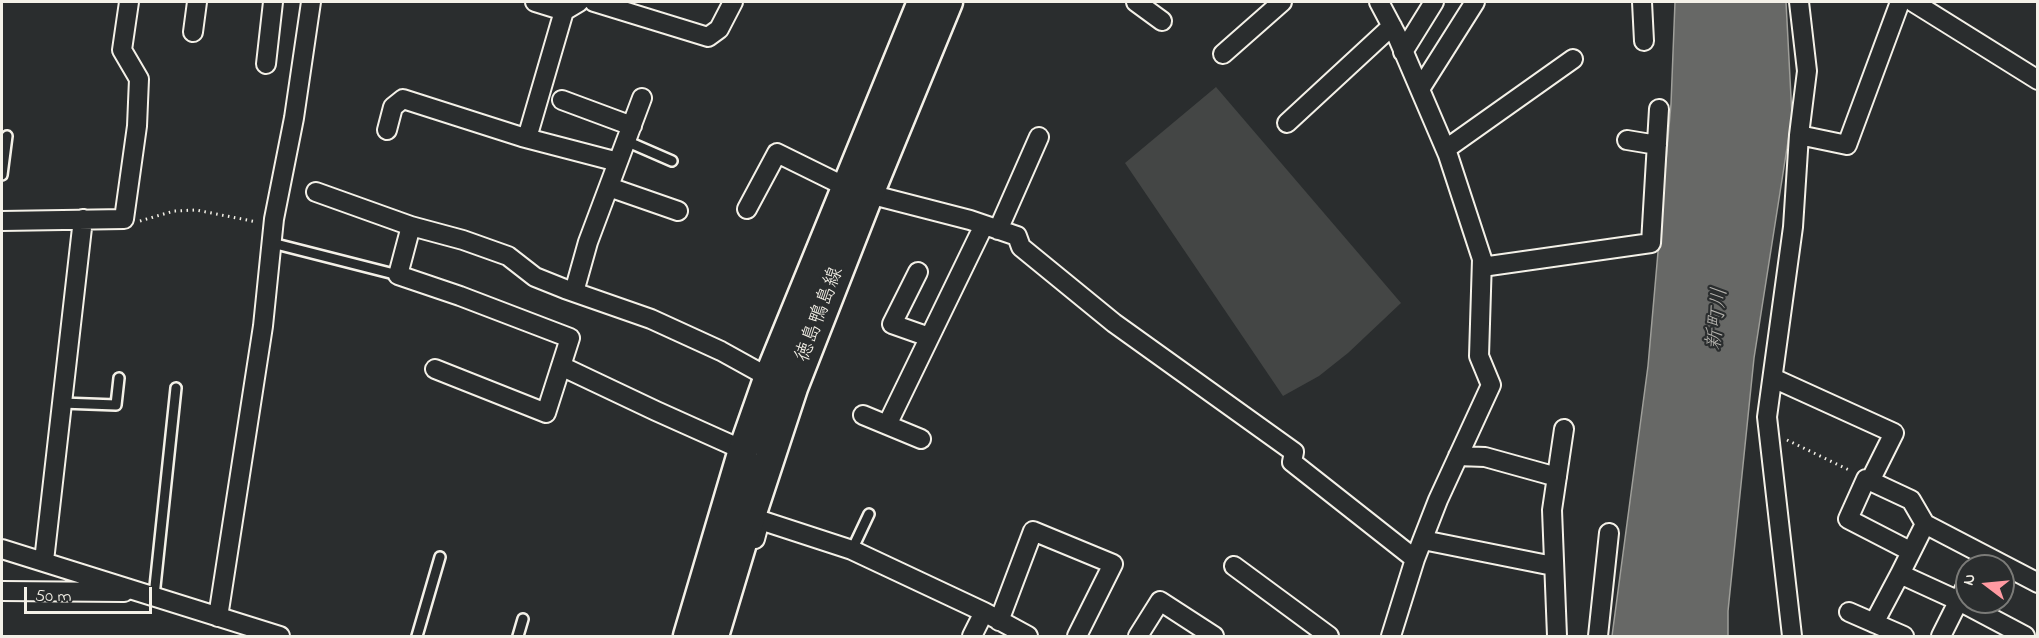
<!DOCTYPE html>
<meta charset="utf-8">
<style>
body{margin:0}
#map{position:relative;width:2039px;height:638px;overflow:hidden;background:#2a2d2e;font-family:"Indie Flower",sans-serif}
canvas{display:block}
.frame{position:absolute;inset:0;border:3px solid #f4f1e8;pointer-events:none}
.north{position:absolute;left:1955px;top:554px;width:60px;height:60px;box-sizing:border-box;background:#2a2d2e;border:2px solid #7b7b78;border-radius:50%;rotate:286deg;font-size:16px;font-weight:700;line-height:24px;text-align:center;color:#f4f1e8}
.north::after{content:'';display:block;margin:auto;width:21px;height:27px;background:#ff9aa2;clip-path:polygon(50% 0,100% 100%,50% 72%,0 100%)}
.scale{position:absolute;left:24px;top:587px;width:128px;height:27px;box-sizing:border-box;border:3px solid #f4f1e8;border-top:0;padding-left:8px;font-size:18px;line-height:21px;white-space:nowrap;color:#f4f1e8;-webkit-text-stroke:4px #2a2d2e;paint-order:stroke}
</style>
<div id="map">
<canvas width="2039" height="638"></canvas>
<div class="frame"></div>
<div class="north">N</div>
<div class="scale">50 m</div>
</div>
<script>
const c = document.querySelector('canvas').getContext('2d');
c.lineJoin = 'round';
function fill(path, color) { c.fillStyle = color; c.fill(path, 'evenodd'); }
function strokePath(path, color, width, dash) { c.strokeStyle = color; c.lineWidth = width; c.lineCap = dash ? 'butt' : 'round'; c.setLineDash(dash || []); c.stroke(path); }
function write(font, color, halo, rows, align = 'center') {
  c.font = font + ' "Indie Flower","Klee One",sans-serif'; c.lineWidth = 4.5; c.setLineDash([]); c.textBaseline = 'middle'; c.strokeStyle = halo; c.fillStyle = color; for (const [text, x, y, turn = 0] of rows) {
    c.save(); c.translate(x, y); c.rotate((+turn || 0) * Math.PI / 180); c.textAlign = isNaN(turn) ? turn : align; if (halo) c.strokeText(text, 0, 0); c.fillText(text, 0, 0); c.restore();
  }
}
fill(new Path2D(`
 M1216 87 1401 303 1348 353 1319 376 1283 396 1125 163Z`), '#444645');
const water = new Path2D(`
 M1675 2H1786L1792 116 1754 358 1728 611V636H1612L1648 366 1671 104Z`);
fill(water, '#676866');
strokePath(water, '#9f9f9a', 1.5);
const service = new Path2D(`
 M626 141 672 161
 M2 175 7 136
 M272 243 398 275
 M62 403 116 405 119 378
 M852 550 869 514
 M154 596 176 388
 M417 636 440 557
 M518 636 523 619`);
const minor = new Path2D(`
 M594 2 708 37 719 29 733 2
 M1136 2 1162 21
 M1379 2 1397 36 1448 155 1482 259 1479 356 1491 385 1438 500 1415 559 1391 636
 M1642 2 1644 41
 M1913 2 2038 80
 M564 11 579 2
 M193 32 197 2
 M1403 52 1434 2
 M1223 54 1282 2
 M266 64 273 2
 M1420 89 1475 2
 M562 100 632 126
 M1287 123 1392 26
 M387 130 393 107 403 99 522 137 618 162
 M1799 135 1847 145 1900 2
 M527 138 564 11 535 2
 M1627 140 1657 145
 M1446 149 1573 59
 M609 187 678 211
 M316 192 411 226 398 275 460 296 570 338 546 413 435 369
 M869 194 970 220 1017 236 1021 247 1114 323 1294 452 1292 462 1415 559
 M747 209 777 153 846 187
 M2 221 124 219 137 126 139 79 122 50 129 2
 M411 226 463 240 508 256 535 277 565 289 651 319 721 351 777 382
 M998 230 1039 137
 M1482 267 1651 243 1659 109
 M918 272 892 324 929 337
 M574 292 588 242 642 98
 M561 366 656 411 743 450
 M1773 378 1894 433 1870 481
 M863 415 921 439
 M887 425 984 225
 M1458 456 1485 457 1557 477
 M1925 524 1900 574 1959 601 2025 636
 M755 539 760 520 852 550 984 612 1028 636
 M1423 540 1553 566
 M2 549 280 636
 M1910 551 1848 519 1866 479 1911 500 1925 524 2038 583
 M44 561 83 219
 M1234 566 1329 636
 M2 591 124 592
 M1849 612 1904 636
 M218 617 263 326 274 219 294 118 311 2
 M999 621 1033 531 1113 564 1077 636
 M1874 623 1900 574
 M972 636 984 612
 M1138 636 1160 601 1214 636
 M1557 636 1552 510 1564 429
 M1598 636 1609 533
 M1792 636 1767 417 1793 227 1799 135 1807 71 1799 2
 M1941 636 1967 584`);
const primary = new Path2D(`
 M688 636 743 450 768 379 922 2
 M714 636 742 543 793 388 869 194 948 2`);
strokePath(service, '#f4f1e8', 14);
strokePath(minor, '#f4f1e8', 22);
strokePath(primary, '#f4f1e8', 33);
strokePath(new Path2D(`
 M140 221 174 211 196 210 257 222
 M1787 440 1851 471`), '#f4f1e8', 3, [1.5, 4.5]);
strokePath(service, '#2a2d2e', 9);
strokePath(minor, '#2a2d2e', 18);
strokePath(primary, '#2a2d2e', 28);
write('20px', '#f4f1e8', '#2a2d2e', [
 ["徳島鴨島線",821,315,-69]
]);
write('italic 21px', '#b5b3ae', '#2a2d2e', [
 ["新町川",1719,319,-84]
]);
</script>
